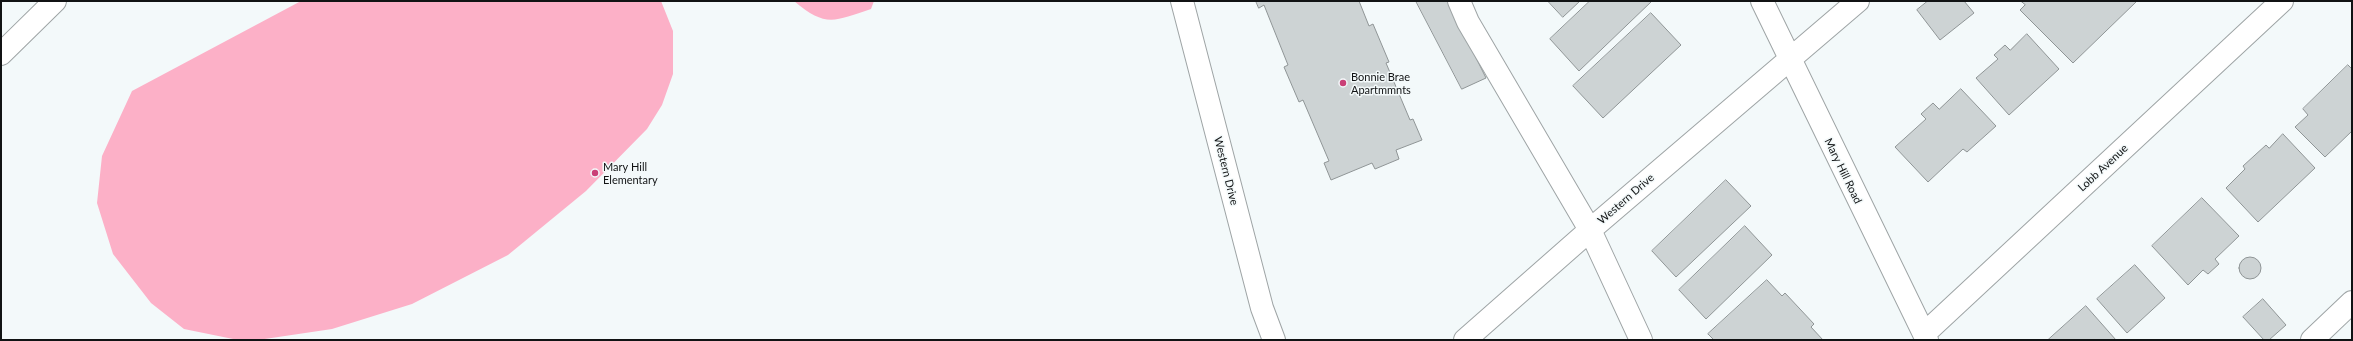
<!DOCTYPE html>
<style>
body{margin:0}
#map{position:relative;width:2353px;height:341px;overflow:hidden;background:#f3f9fa;font-family:Lato,sans-serif}
canvas{display:block}
.frame{position:absolute;inset:0;border:2px solid #111314;pointer-events:none}
</style>
<div id="map">
<canvas width="2353" height="341"></canvas>
<div class="frame"></div>
</div>
<script>
const c = document.querySelector('canvas').getContext('2d');
c.lineJoin = 'round';
function fill(path, color) { c.fillStyle = color; c.fill(path, 'evenodd'); }
function strokePath(path, color, width, dash) { c.strokeStyle = color; c.lineWidth = width; c.lineCap = dash ? 'butt' : 'round'; c.setLineDash(dash || []); c.stroke(path); }
function write(font, color, halo, rows, align = 'center') {
  c.font = font + ' Lato,sans-serif'; c.lineWidth = 3; c.setLineDash([]); c.textBaseline = 'middle'; c.strokeStyle = halo; c.fillStyle = color; for (const [text, x, y, turn = 0] of rows) {
    c.save(); c.translate(x, y); c.rotate((+turn || 0) * Math.PI / 180); c.textAlign = isNaN(turn) ? turn : align; if (halo) c.strokeText(text, 0, 0); c.fillText(text, 0, 0); c.restore();
  }
}
fill(new Path2D(`
 M301 1H661L673 31V74L662 105 647 129 586 191 508 255 412 304 332 329 258 340H238L184 329 151 303 113 254 97 203 102 156 132 91Z
 M794 1H874L871 9C834 21 826 28 794 1Z`), '#fcb0c7');
const building = new Path2D(`
 M1256 1H1359L1369 26 1373 24 1389 62 1386 63 1410 120 1413 119 1422 140 1396 150 1399 159 1375 169 1372 163 1331 180 1324 163 1329 161 1303 100 1299 102 1284 67 1288 65 1264 5 1259 8Z
 M1416 1H1448L1486 78 1462 89Z
 M1548 1H1580L1563 17Z
 M1590 1H1652L1579 71 1550 39Z
 M1928 1H1964L1974 13 1940 40 1917 10Z
 M2021 1H2137L2073 63 2020 10 2025 5Z
 M1651 13 1681 45 1603 118 1573 86Z
 M2027 34 2059 69 2009 115 1976 78 1998 59 1994 55 2005 45 2010 50Z
 M2348 65 2352 69V131L2325 157 2295 127 2308 115 2303 109Z
 M1961 89 1996 126 1967 152 1963 149 1928 182 1895 147 1926 119 1921 114 1933 103 1939 109Z
 M2283 134 2315 168 2258 222 2226 188 2245 169 2243 166 2266 145 2269 148Z
 M1726 180 1751 206 1676 277 1652 251Z
 M2202 198 2239 236 2215 259 2219 264 2208 274 2203 270 2188 285 2152 246Z
 M1745 226 1772 255 1706 319 1679 290Z
 M2239 268a11 11 0 1 1 22 0a11 11 0 1 1-22 0Z
 M2135 265 2165 298 2127 333 2097 299Z
 M1767 280 1782 296 1785 293 1814 324 1811 327 1823 340H1714L1708 334Z
 M2263 299 2286 325 2269 340H2264L2243 317Z
 M2086 306 2116 340H2048Z`);
fill(building, '#cdd3d4');
strokePath(building, '#8f9596', 1);
const minor = new Path2D(`
 M1182 1 1262 308 1274 340
 M1459 1 1468 22 1590 230 1641 340
 M1762 1 1927 340
 M1 54 55 1
 M1924 334 2282 1
 M1465 340 1590 230 1858 1
 M2312 340 2352 302`);
strokePath(minor, '#9ea4a5', 24);
strokePath(minor, '#fff', 22);
for (const [x, y, r, color] of [
 [1343,83,4,"#ca4077"],
 [595,173,4,"#ca4077"]
]) { const dot = new Path2D(); dot.arc(x, y, r, 0, 2 * Math.PI); c.fillStyle = color; c.fill(dot); strokePath(dot, '#f3f9fa', 1.5); }
write('11px', '#111314', '#f3f9fa', [
 ["Bonnie Brae",1351,77],
 ["Apartmmnts",1351,90],
 ["Mary Hill",603,167],
 ["Elementary",603,180]
], 'left');
write('11px', '#111314', '#f3f9fa', [
 ["Lobb Avenue",2103,168,-43],
 ["Western Drive",1226,171,76],
 ["Mary Hill Road",1843,171,64],
 ["Western Drive",1626,199,-41]
]);
</script>
